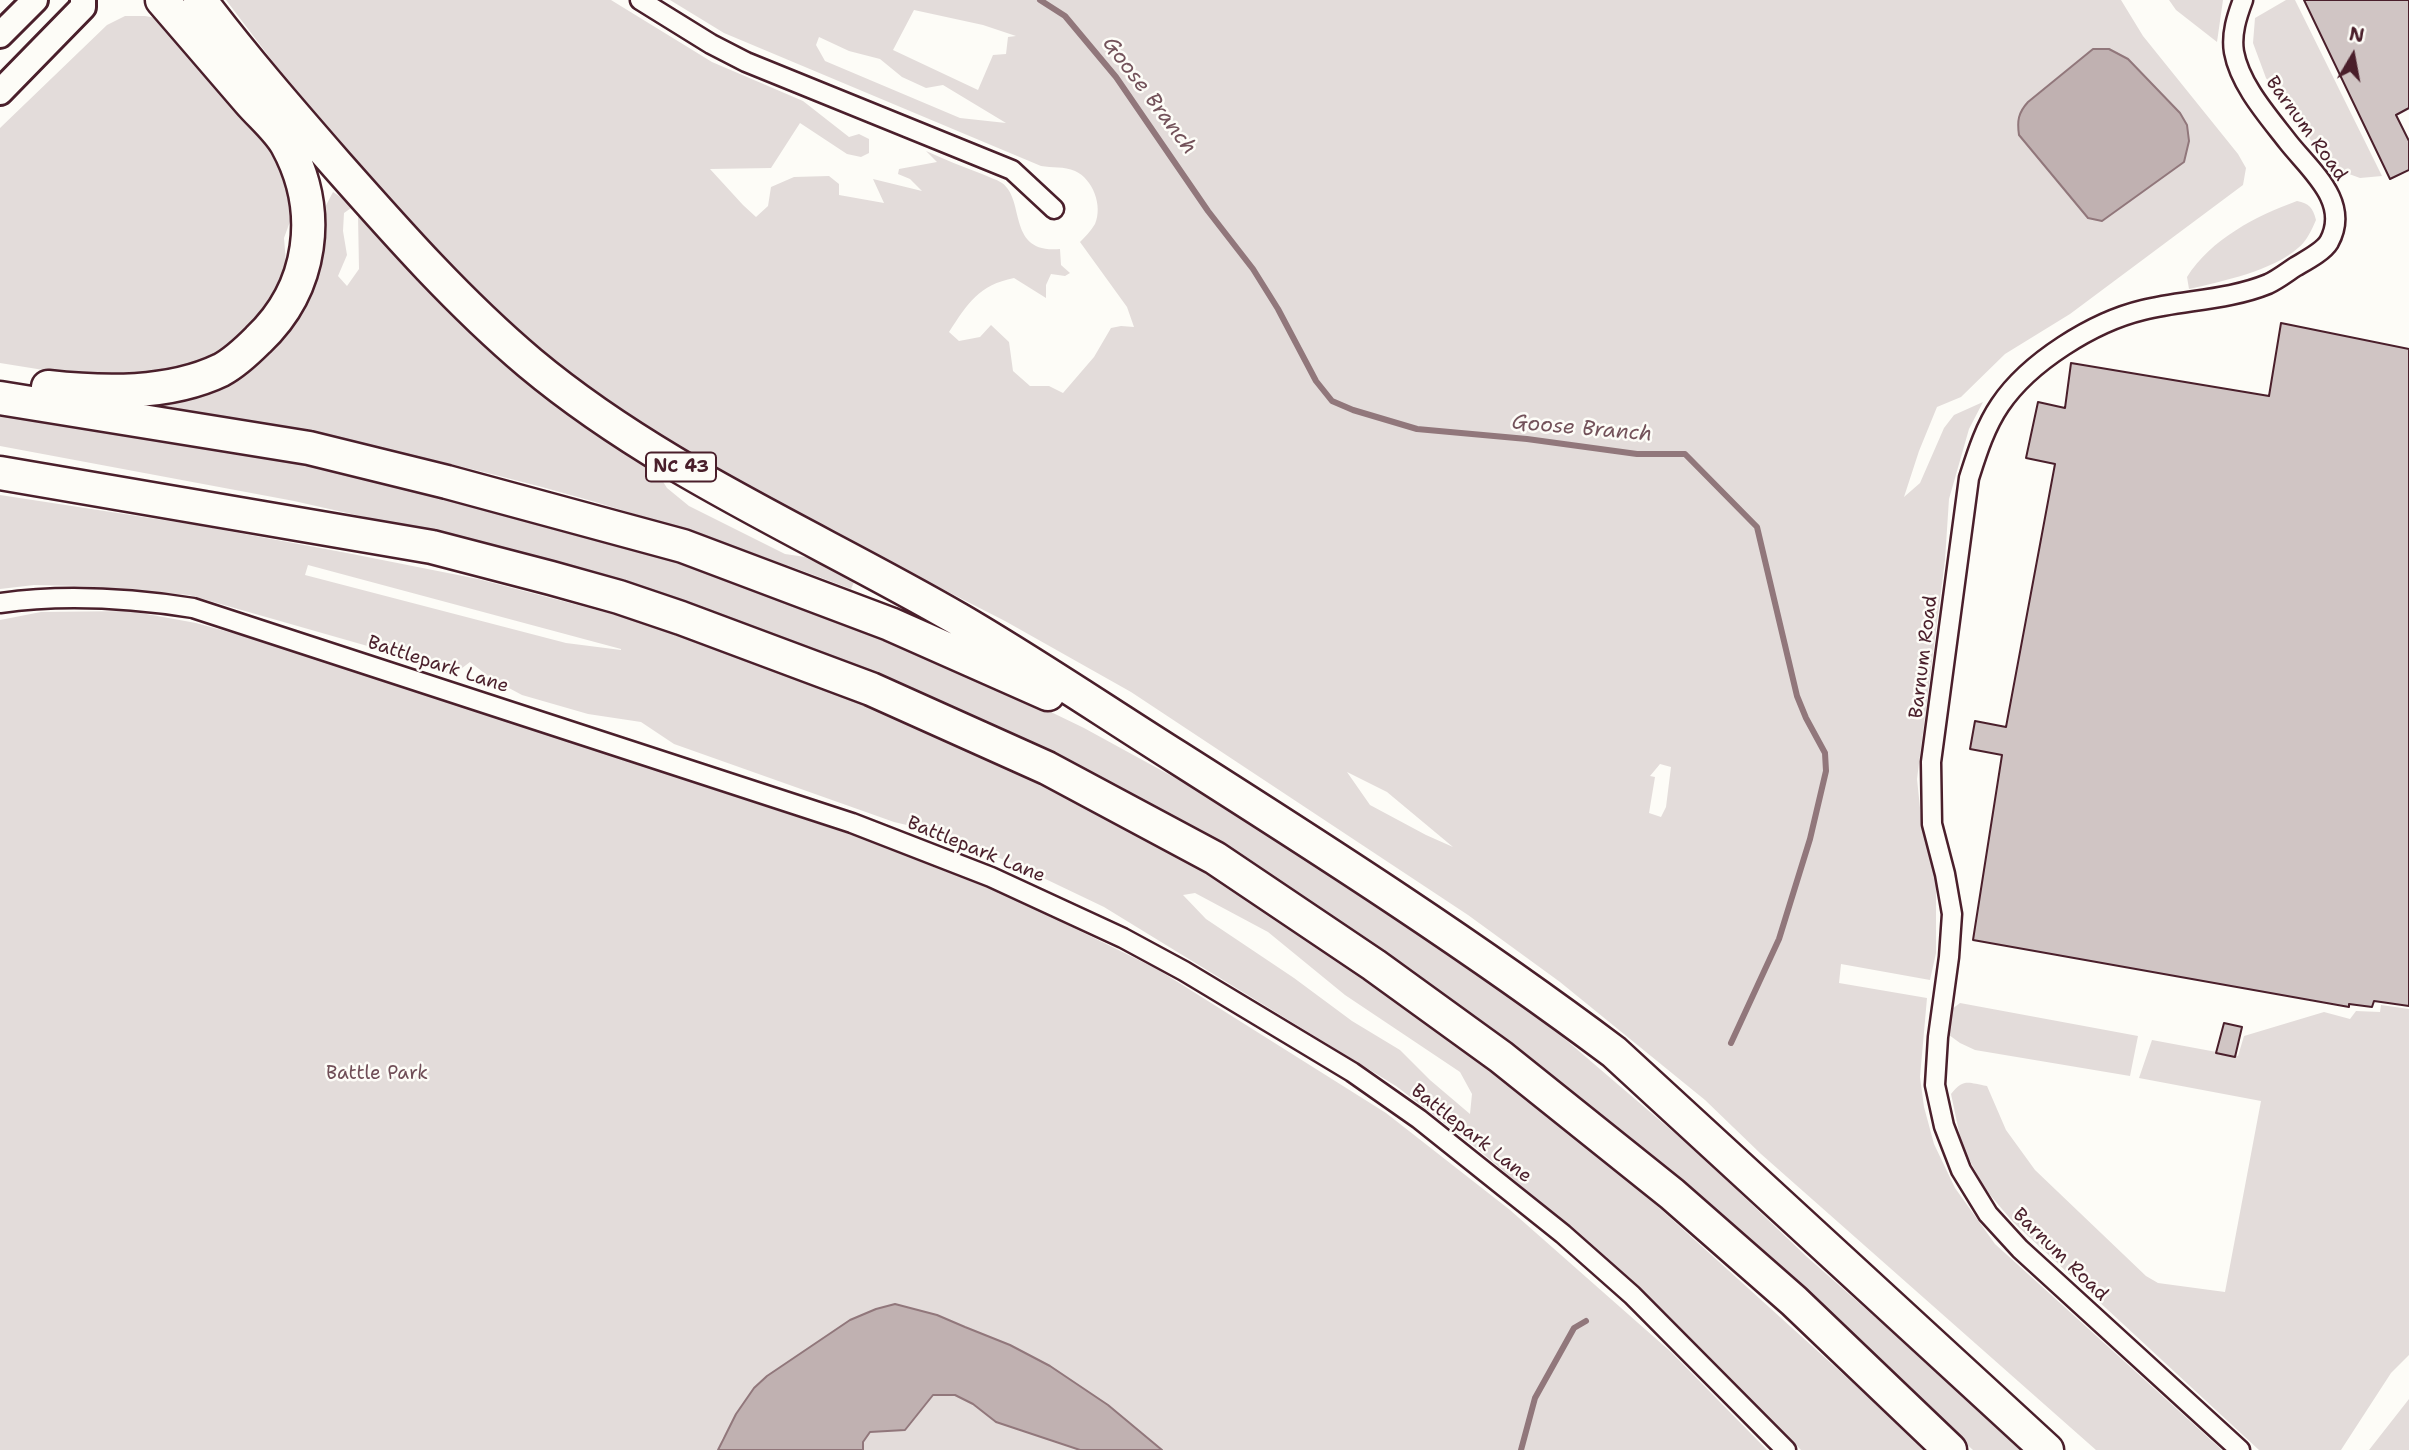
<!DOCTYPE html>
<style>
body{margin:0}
#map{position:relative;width:2409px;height:1450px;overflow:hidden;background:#fdfcf7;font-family:"Shantell Sans",sans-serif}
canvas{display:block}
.north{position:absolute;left:2318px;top:21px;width:70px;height:70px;-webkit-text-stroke:5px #fdfcf7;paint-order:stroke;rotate:10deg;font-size:19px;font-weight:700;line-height:28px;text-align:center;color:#4a1f2b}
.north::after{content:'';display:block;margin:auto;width:24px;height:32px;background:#4a1f2b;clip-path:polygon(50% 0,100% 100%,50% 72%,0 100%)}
</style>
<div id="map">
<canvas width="2409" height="1450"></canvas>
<div class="north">N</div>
</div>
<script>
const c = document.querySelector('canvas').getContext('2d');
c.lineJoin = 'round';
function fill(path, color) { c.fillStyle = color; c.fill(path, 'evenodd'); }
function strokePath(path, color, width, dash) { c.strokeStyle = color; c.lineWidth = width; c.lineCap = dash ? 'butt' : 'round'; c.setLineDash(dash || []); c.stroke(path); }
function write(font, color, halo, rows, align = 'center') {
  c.font = font + ' "Shantell Sans",sans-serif'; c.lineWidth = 5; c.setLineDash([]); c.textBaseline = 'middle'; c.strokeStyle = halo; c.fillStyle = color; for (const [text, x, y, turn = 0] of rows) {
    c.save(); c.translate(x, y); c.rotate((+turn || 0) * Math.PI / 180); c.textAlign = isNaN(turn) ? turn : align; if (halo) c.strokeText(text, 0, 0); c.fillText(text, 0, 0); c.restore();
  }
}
fill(new Path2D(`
 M226 0H611L712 62 803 101 849 137 859 134 869 139V153L861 157 847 154 800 123 771 168 710 169 743 205 756 217 768 206 771 187 794 177 829 176 839 184V195L884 203 873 179 922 191 910 179 898 174 899 169 937 162 926 151C944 159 963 167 982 174 988 177 996 179 1002 183 1026 200 1006 254 1060 249L1061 265 1070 273 1065 276 1051 274 1046 285V298L1014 278C979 285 968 303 949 332L959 341 980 337 991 325 1009 342 1013 371 1030 386H1049L1063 393 1094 357 1111 328 1121 326 1134 327 1127 307 1080 242C1085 237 1091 231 1095 224 1103 206 1093 179 1075 171 1064 166 1052 168 1041 166L724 33 670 0H2121L2143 36 2238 154 2246 168 2243 185 2070 314 2005 354 1961 397 1937 407 1919 451 1904 497 1920 483 1944 428 1954 415 1983 402 1969 429 1949 499 1945 560 1917 779 1922 827 1936 882V953L1930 980 1841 964 1839 983 1927 998 1920 1077 1924 1107 1934 1144 1955 1188 1995 1244 2222 1450H2096L1761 1154 1705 1100 1560 982 1468 915 1131 692 1005 621 829 531 637 429 514 336 382 196 286 79ZM914 10 983 25 1016 36 1008 37 1006 54 993 55 978 90 893 50ZM819 37 849 51 880 59 902 77 926 88 943 85 1006 123 960 118 825 61 816 45ZM2093 49 2128 59 2180 113 2187 125 2101 221 2088 218 2019 135 2028 102ZM1660 764 1671 767 1666 807 1661 817 1649 813 1655 777 1650 776ZM1347 772 1387 792 1453 847 1426 835 1370 805Z
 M2169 0H2223L2217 42 2176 10Z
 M2286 0H2295L2382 176 2360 178 2330 167 2266 78 2253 43 2255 18Z
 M125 16H145L162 19 276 145 296 205 284 238 287 274 253 328 227 348 196 363 162 373 87 377 0 363V128L107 25Z
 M333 192 354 206 344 213 343 231 347 255 338 276 347 286 359 269 358 215 430 294 442 293 650 461 667 488 689 506 785 554 812 558 816 552 858 573 851 589C727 542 601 500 471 469 363 442 252 425 142 406L143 401 243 364Z
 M2297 201C2309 203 2313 208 2316 220 2312 229 2307 241 2298 248 2272 271 2223 281 2189 289L2187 277C2211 239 2256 216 2297 201Z
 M0 416 176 442 359 474 648 549 931 654 1084 728 1241 814 1370 894 1538 1016 1698 1153 1807 1257 2026 1450H1973L1636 1143 1477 1017 1370 942 1269 876 1083 772 1000 730 827 654 619 579 520 552 294 501 0 446Z
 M0 495 196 525 347 553 478 579 639 621 747 656 860 701 967 748 1096 810 1172 852 1391 992 1561 1119 1927 1450H1801L1632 1280 1475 1147 1396 1086 1104 907 1012 863 928 830 894 822 674 744 641 722 588 714 522 695 492 679 470 662 453 675 378 649 189 595 80 586 34 585 0 589ZM308 565 621 649V650L566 643 305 575ZM1195 893 1268 932 1345 995 1460 1072 1472 1094 1470 1114 1430 1080 1400 1050 1352 1021 1294 978 1206 919 1183 895Z
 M130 611 196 623 258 640 846 833 1011 897 1157 969 1386 1113 1510 1210 1671 1352 1767 1450H1162L1107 1405 1050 1366 1010 1345 965 1327 937 1315 895 1304 876 1309 850 1320 767 1376 754 1388 744 1403 722 1439 718 1450H0V620L41 612Z
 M1960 1003 2138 1036 2130 1076 1975 1050 1960 1043 1949 1035 1952 1009Z
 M2381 1005 2409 1009V1355L2391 1373 2341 1450H2259L2013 1222 1985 1189 1962 1146 1951 1094C1964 1078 1968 1083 1987 1086L2006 1130 2035 1170 2146 1276 2158 1283 2225 1292 2261 1101 2139 1078 2152 1040 2238 1056 2244 1036 2324 1012 2350 1019 2356 1011 2380 1012Z
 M933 1395H955L973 1404 996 1422 1080 1450H863V1442L870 1432 905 1430Z
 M2409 1399V1450H2369Z`), '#e3dcda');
const water = new Path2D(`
 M2093 49H2109L2128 59 2180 113 2187 125 2189 141 2184 162 2102 221 2088 218 2019 135C2017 121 2018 113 2028 102Z
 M895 1304 937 1315 965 1327 1010 1345 1050 1366 1108 1405 1162 1450H1080L996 1422 973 1404 955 1395H933L905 1430 870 1432 863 1442V1450H718L736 1414 754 1388 767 1376 850 1320 876 1309Z`);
fill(water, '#c0b1b1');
strokePath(water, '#91777b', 2);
strokePath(new Path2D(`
 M1040 0 1065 16 1116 77 1208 211 1253 269 1278 309 1316 381 1332 401 1353 410 1417 429 1527 439 1637 454H1685L1757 527 1797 696 1806 718 1825 753 1826 771 1810 839 1779 939 1731 1043
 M1521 1450 1535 1398 1574 1328 1586 1321`), '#91777b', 6);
const building = new Path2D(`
 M2304 0H2409V108L2396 115 2409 141V170L2390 179Z
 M2281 323 2409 349V1006L2374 1001 2372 1007 2349 1004V1007L1973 940 2002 755 1970 749 1975 721 2006 727 2055 464 2026 458 2038 402 2065 408 2071 363 2269 396Z
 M2224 1023 2242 1027 2235 1057 2216 1053Z`);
fill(building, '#d0c5c4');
strokePath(building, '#4a1f2b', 2);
const street = new Path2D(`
 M640 0 711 44 746 62 1012 170 1054 209
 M0 603C64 594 129 598 193 608L852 823 991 877 1123 938 1184 971 1352 1072 1419 1119 1563 1234 1632 1295 1786 1450
 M2240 1450 2020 1249 1988 1214 1961 1170 1944 1126 1935 1085 1938 1037 1949 957 1952 914 1945 874 1932 824 1931 762 1969 478C1977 453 1985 427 2000 405 2029 362 2093 322 2143 310 2184 300 2229 300 2268 284 2277 280 2286 273 2295 267 2305 261 2323 252 2329 242 2351 202 2310 170 2288 142 2268 116 2240 85 2234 52 2231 34 2237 16 2243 0`);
const secondary = new Path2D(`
 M0 35 35 0
 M0 92 83 7V0`);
const highway = new Path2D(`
 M200 0C243 57 290 111 337 165 398 234 459 303 530 363 658 470 815 536 958 619 1032 662 1104 711 1177 757 1325 851 1473 946 1614 1052L2047 1450
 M48 387C103 393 169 395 221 370 234 363 248 350 258 340 313 288 323 211 287 145 278 129 261 115 249 101 220 67 191 34 162 0
 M0 398 309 448 447 482 683 546 890 624 1048 694
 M0 473 432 547 551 578 619 597 681 618 871 689 1047 768 1215 858 1374 965 1501 1057 1672 1194 1794 1301 1950 1450`);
strokePath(street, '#4a1f2b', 23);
strokePath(secondary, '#4a1f2b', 30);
strokePath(highway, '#4a1f2b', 37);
strokePath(street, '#fdfcf7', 18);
strokePath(secondary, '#fdfcf7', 24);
strokePath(highway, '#fdfcf7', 32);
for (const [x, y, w] of [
 [681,467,70]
]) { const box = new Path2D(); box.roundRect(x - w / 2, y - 14.5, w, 29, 5); c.fillStyle = '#fdfcf7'; c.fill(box); strokePath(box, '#4a1f2b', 2); }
write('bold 18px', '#4a1f2b', null, [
 ["NC 43",681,467]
]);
write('19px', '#4a1f2b', '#fdfcf7', [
 ["Barnum Road",2306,129,54],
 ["Barnum Road",1924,657,-83],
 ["Battlepark Lane",438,665,18],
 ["Battlepark Lane",976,850,22],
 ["Battlepark Lane",1471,1134,38],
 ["Barnum Road",2060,1255,44]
]);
write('19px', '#704e57', '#fdfcf7', [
 ["Battle Park",377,1074]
]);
write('italic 21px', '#73525a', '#fdfcf7', [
 ["Goose Branch",1149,96,53],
 ["Goose Branch",1582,429,5]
]);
</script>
